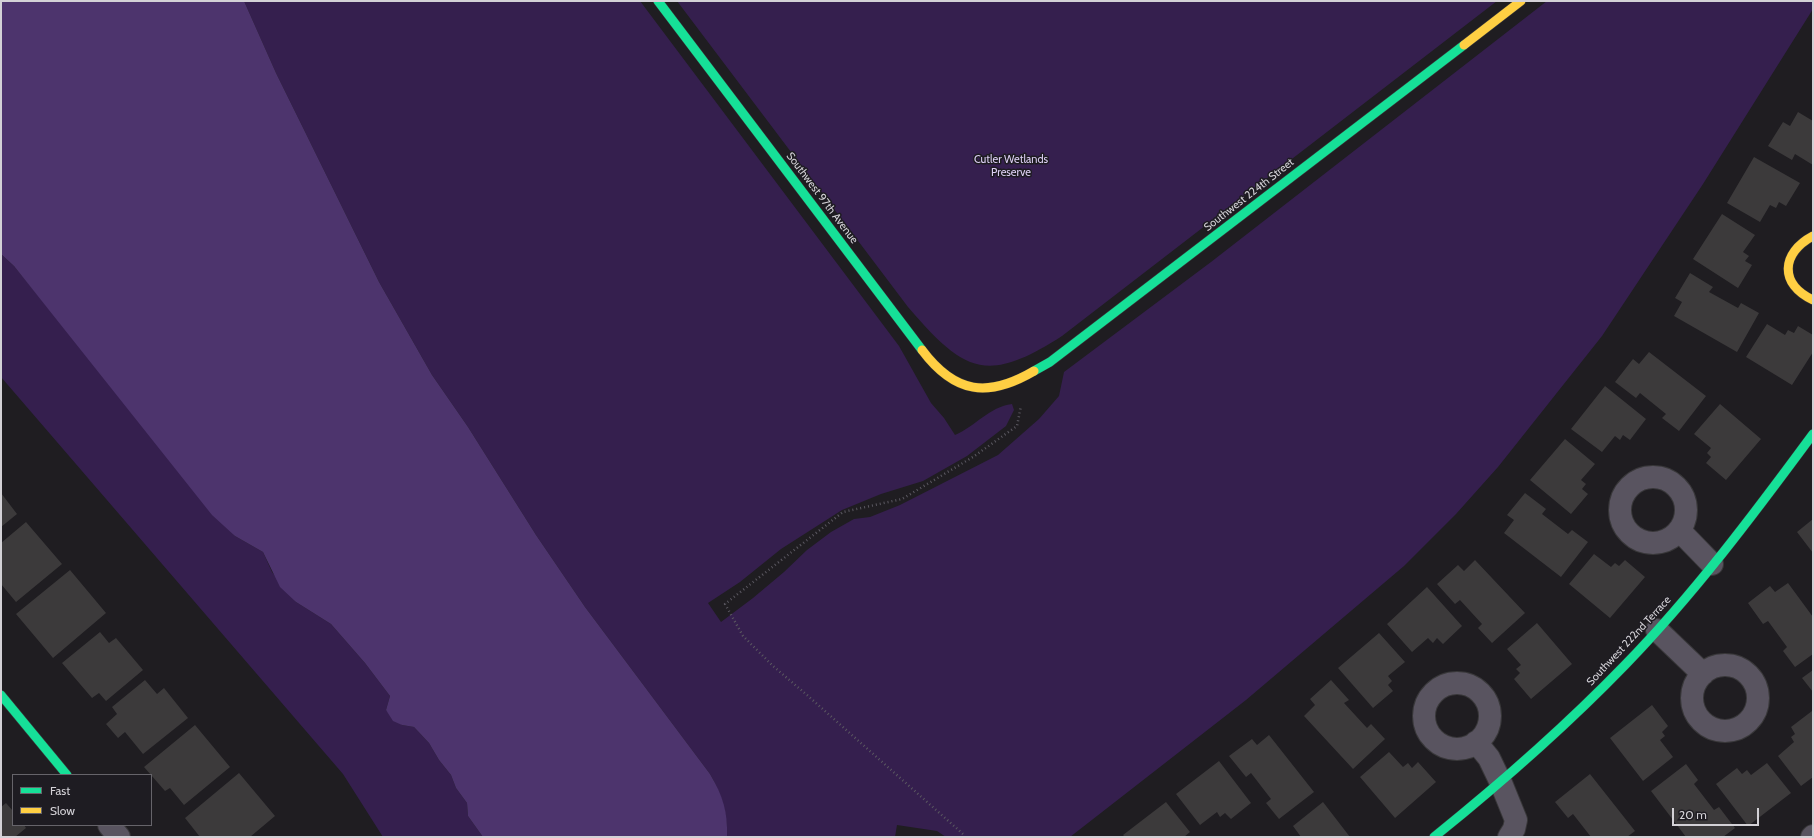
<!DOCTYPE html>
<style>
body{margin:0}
#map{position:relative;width:1814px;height:838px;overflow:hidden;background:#1f1d21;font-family:Cabin,sans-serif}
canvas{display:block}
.frame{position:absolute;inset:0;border:2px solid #d3d1d6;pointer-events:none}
.legend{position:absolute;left:12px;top:774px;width:140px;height:52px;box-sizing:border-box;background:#1e1c22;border:1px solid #66646a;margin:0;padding:5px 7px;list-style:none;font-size:12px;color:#d3d1d6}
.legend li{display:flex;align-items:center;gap:8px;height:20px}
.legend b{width:20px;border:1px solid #66646a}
.scale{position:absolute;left:1672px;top:808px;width:87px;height:18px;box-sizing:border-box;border:2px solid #d3d1d6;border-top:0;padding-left:5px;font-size:12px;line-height:14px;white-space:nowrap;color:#d3d1d6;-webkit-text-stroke:3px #1e1c22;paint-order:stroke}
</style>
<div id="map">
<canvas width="1814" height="838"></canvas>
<div class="frame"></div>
<ul class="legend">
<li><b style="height:5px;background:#16e098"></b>Fast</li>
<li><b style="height:5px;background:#ffcf43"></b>Slow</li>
</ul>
<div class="scale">20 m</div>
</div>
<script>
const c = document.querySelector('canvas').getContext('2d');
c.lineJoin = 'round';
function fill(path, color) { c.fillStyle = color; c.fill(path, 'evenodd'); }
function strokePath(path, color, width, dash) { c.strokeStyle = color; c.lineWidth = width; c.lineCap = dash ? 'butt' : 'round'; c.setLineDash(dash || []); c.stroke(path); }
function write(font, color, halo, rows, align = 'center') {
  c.font = font + ' Cabin,sans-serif'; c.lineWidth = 3; c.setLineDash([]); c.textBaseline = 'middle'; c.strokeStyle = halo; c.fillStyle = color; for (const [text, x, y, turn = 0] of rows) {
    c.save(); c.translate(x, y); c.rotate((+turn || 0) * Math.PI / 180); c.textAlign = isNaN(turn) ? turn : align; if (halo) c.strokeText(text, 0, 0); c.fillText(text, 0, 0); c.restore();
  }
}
fill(new Path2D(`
 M244 1H640L899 346 931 403 944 418 955 435C976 426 989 407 1012 404L1014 410 1006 426 967 456 923 481 881 494 842 510 781 549 740 582 708 603 721 622 753 598 784 572 807 550 831 532 854 519 870 517 900 505 998 455 1039 419 1059 396 1064 372 1211 262 1547 1H1813V9L1703 184 1602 336 1498 467 1456 514 1404 566 1246 700 1070 837H946L937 831 897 825 895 837H727C728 816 721 792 710 774L585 607 536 535 468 427 432 375 379 282 276 73Z
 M677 1H1497L1062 336C986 385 964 372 908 307Z
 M1 254 14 266 235 536 263 552 272 572 296 602 331 624 365 663 390 696 386 710 402 725 414 727 429 743 439 760 451 775 456 788 467 803 468 816 483 837H383L343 774 1 377Z`), '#351f4e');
fill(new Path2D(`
 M1 1H244L276 73 379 282 432 375 468 427 536 535 585 607 710 774C723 796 728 812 727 837H483L468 816 467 803 456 788 451 775 439 760 429 743 414 727 402 725 393 721 386 710 390 696 365 663 331 624 296 602 280 587 263 552 235 536 212 515 14 266 1 254Z`), '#4d346d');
fill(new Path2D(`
 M1798 112 1813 121V165L1795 154 1792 160 1768 146 1783 122 1790 126Z
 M1754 157 1800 183 1786 206 1779 202 1776 208 1770 205 1760 222 1727 203Z
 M1722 214 1755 235 1743 252 1749 256 1745 261 1752 265 1738 288 1693 259Z
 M1690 273 1713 287 1709 292 1738 308 1741 303 1759 313 1737 352 1674 316 1682 302 1675 298Z
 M1767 324 1785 335 1788 330 1794 333 1798 326 1813 335V352L1792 385 1746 357Z
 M1649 352 1706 396 1679 431 1662 418 1666 414 1640 393 1636 398 1615 382 1633 359 1639 364Z
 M1605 386 1646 419 1630 440 1623 435 1620 440 1615 436 1602 452 1571 429Z
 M1720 404 1761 439 1726 480 1706 463 1711 457 1707 453 1711 448 1694 434Z
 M1565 439 1595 464 1581 480 1586 484 1582 489 1588 494 1571 514 1530 480Z
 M1 493 17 514 1 527Z
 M1525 493 1546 509 1542 514 1568 534 1572 530 1588 542 1561 577 1504 533 1514 520 1507 515Z
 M1813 519V553L1797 532Z
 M26 522 62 564 16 602 1 584V543Z
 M1594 554 1611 567 1615 563 1619 566 1625 560 1645 577 1610 618 1569 584Z
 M1475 560 1525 613 1492 643 1478 628 1482 624 1460 600 1455 604 1437 584 1458 565 1464 571Z
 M70 570 106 613 53 658 16 614Z
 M1788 583 1813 617V654L1795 667 1783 651 1787 647 1768 621 1763 624 1748 603 1770 586 1775 592Z
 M1427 587 1462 626 1443 644 1437 638 1433 643 1428 638 1412 652 1387 624Z
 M1537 623 1572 664 1531 699 1514 679 1520 673 1516 669 1521 665 1507 649Z
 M100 632 109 643 116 638 143 670 106 701 99 693 92 698 62 663Z
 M1379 633 1405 662 1388 676 1392 681 1388 685 1393 691 1373 708 1338 668Z
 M1813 670V692L1802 678Z
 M145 680 157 694 164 688 188 718 143 754 125 732 118 738 106 724 117 714 112 707Z
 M1331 680 1349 700 1344 703 1367 728 1371 724 1385 739 1353 769 1304 716 1315 705 1310 699Z
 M1652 705 1668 726 1662 732 1665 736 1660 740 1673 757 1643 781 1610 738Z
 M1812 711 1813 713V777L1801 786 1778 756 1794 742 1791 737 1795 734 1791 727Z
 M195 725 230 767 184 805 170 788 165 791 144 767Z
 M1269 735 1314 792 1279 819 1266 803 1271 799 1251 773 1246 777 1229 756 1252 739 1257 745Z
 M1389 752 1403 767 1408 763 1412 768 1418 762 1436 782 1395 818 1360 777Z
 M1219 761 1251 803 1231 819 1225 813 1220 817 1217 812 1200 825 1176 794Z
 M1767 763 1791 793 1748 826 1716 784 1737 768 1742 774 1747 770 1751 775Z
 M1686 764 1698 780 1694 784 1714 810 1719 807 1735 828 1723 837H1686L1651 791Z
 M239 773 275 816 250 837H200L185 818Z
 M1590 774 1635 831 1627 837H1591L1573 814 1568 818 1555 802Z
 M1166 802 1190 832 1184 837H1125L1123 835Z
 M1323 802 1350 837H1301L1293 826Z
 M6 803 13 811V825H24L26 828 15 837H1V807Z`), '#3c3a3b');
const street = new Path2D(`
 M1620 510a33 33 0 1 1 66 0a33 33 0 1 1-66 0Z
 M1679 530 1712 564
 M1657 630 1703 674
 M1692 698a33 33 0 1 1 66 0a33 33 0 1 1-66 0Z
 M1424 716a33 33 0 1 1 66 0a33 33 0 1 1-66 0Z
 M1476 742 1489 758 1501 783 1516 820 1514 829 1509 837
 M109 825 119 837
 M1812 837 1813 836`);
const fast = new Path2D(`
 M658 1 922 350
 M1034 371 1050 362 1464 45
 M1 695 67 775
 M1434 837C1501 783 1565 727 1625 665 1694 594 1754 514 1813 434`);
const slow = new Path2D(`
 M1464 45 1521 1
 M1813 236C1781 253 1779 284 1813 300
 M922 350C955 394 988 398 1034 371`);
strokePath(street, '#383739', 24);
strokePath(fast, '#383739', 10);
strokePath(slow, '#383739', 10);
strokePath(new Path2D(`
 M963 834 807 695 773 666 743 636 725 604 843 512 902 499 973 457 1017 426 1021 406`), '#5b5861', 2.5, [1, 3]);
strokePath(street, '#595460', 22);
strokePath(fast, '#16e098', 9);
strokePath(slow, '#ffcf43', 9);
write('11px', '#ddcff4', '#1e1c22', [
 ["Cutler Wetlands",1011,160],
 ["Preserve",1011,173]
]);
write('11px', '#d3d1d6', '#1e1c22', [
 ["Southwest 224th Street",1249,195,-38],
 ["Southwest 97th Avenue",822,198,53],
 ["Southwest 222nd Terrace",1629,641,-47]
]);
</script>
